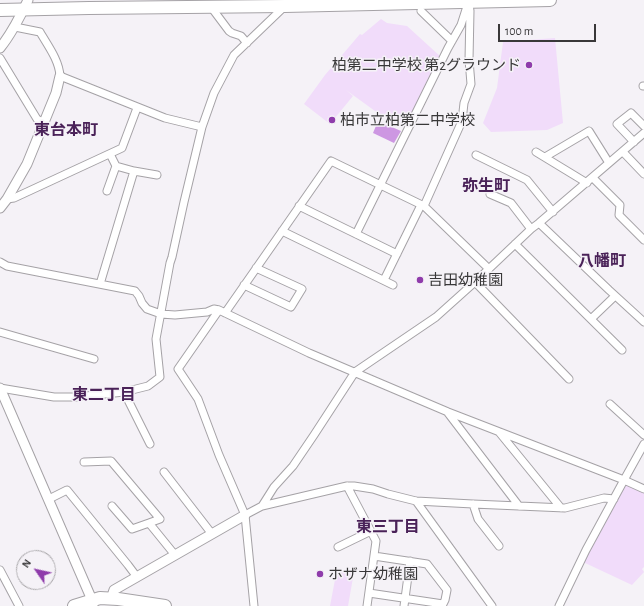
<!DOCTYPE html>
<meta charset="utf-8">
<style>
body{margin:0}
#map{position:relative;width:644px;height:606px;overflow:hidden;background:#f5f2f7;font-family:"Alegreya Sans",sans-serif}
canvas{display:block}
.north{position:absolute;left:16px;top:550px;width:40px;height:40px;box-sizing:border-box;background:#f5f2f7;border:1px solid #aaa8ab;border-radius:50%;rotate:304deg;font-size:11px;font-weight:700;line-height:16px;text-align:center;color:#393839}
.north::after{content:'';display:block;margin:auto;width:14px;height:18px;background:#8f3cab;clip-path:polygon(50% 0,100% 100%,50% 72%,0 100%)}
.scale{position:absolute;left:498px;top:24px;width:98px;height:18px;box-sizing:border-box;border:2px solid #393839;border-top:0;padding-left:5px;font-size:12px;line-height:14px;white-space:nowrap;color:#393839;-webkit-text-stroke:3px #f5f2f7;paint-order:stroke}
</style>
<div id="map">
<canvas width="644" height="606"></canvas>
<div class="north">N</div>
<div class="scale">100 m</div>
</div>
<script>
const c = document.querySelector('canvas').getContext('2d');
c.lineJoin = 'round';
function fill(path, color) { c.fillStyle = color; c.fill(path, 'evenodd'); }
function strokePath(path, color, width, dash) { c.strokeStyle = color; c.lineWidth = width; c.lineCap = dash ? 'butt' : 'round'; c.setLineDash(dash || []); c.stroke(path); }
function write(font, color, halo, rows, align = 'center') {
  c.font = font + ' "Alegreya Sans","Noto Sans JP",sans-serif'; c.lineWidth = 3; c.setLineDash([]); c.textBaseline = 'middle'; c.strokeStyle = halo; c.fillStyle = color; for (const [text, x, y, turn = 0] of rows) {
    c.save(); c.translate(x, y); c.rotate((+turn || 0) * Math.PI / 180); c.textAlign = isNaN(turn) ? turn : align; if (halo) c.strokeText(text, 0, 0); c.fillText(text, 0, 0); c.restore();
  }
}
fill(new Path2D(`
 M381 19 387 23 407 26 441 57 411 117 404 114 399 123 375 111 346 90 353 96 330 124 304 104 325 75 360 34 362 35Z
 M555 38 563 123 547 130 491 132 483 123 497 88 503 42Z
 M624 483 644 492V567L642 569 644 572 632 585 583 562Z
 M337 569 354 572 348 606H330Z`), '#f1dcfa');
fill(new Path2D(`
 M378 121 401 131 394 143 373 133Z`), '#cd97e2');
const minor = new Path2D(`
 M211 7 229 31 232 33 241 36 247 43
 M421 11 452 41
 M15 27 40 32C48 46 59 60 60 76L165 118 202 127
 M0 58 37 119 44 123
 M643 86H644
 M634 142 617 124 631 113 644 126
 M536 152 587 183
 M623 152 644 174
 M110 154 116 166 134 171
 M476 155 527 180 553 212
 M545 157 589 131 609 163
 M593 178 620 205 619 215 644 240
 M107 191 116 166
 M490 194 511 203 531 229
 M7 199 14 198 122 148 137 108
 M299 206 397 254
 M424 206 462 121 464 103 471 84 469 60 470 11 469 4
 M539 223 609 290 644 322
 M282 231 393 285
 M356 234 448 48 461 25 469 0
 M515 244 622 350
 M0 262 7 266 135 291 139 296 142 303 147 309 161 314 175 315 207 312 214 309 219 310 309 353 448 412 624 480 644 444
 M384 280 421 205
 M475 282 569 379
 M100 284 134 171 157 175
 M244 285 291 307 302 289 256 268
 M219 310 178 369 198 399 219 455 245 515 254 606
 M225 313 331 161 424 206 489 269
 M591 319 615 296
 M0 332 94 359
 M0 388 54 397H76L124 392 148 386 160 377 156 339 170 263 172 257 184 202 202 127 214 93 234 55 285 6
 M124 392 150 444
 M610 404 644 435
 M448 413 519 506
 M499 432 561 508
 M84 462 111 461 160 519 149 523 175 555
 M164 472 212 534
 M347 486 376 541 367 606
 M49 499 67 490 128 565 137 577
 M416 501 492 606
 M473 504 478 519 499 546
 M112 506 132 529 149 523
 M262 506 274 487 293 466 314 435 355 372 436 317 475 282 531 229 539 223 644 133
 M245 515 262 506 347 486H354L373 489 388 494 416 501 473 504 565 508 604 498 614 499
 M338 547 371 531
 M374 556 427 564 447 590 445 600 442 606
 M0 570 19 606
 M369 593 443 604
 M404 606 410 561
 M559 606 586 550 624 480 644 489`);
const tertiary = new Path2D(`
 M0 48C12 33 20 17 28 0
 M0 208 7 199 27 164 56 93 60 76
 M0 388 92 600 93 606
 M111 599 114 590 245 515`);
const primary = new Path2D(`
 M74 606 100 598 118 599 165 606`);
const trunk = new Path2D(`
 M0 10 89 8 285 6 550 0`);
strokePath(minor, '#a5a2a6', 9);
strokePath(tertiary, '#a5a2a6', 11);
strokePath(primary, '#a5a2a6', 14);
strokePath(trunk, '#a5a2a6', 14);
strokePath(minor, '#fff', 7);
strokePath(tertiary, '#fff', 9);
strokePath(primary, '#fff', 12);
strokePath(trunk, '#fff', 12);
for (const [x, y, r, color] of [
 [529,65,4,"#8f3cab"],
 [332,120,4,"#8f3cab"],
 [420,280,4,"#8f3cab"],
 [320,574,4,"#8f3cab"]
]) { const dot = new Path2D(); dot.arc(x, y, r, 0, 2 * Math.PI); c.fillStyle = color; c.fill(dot); strokePath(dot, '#f5f2f7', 1.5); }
write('15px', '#393839', '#f5f2f7', [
 ["柏第二中学校 第2グラウンド",521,65,"right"],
 ["柏市立柏第二中学校",340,120],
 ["吉田幼稚園",428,280],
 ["ホザナ幼稚園",328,574]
], 'left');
write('bold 16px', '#4a2258', '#f5f2f7', [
 ["東台本町",66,130],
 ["弥生町",486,186],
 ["八幡町",602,261],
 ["東二丁目",104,395],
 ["東三丁目",388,527]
]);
</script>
